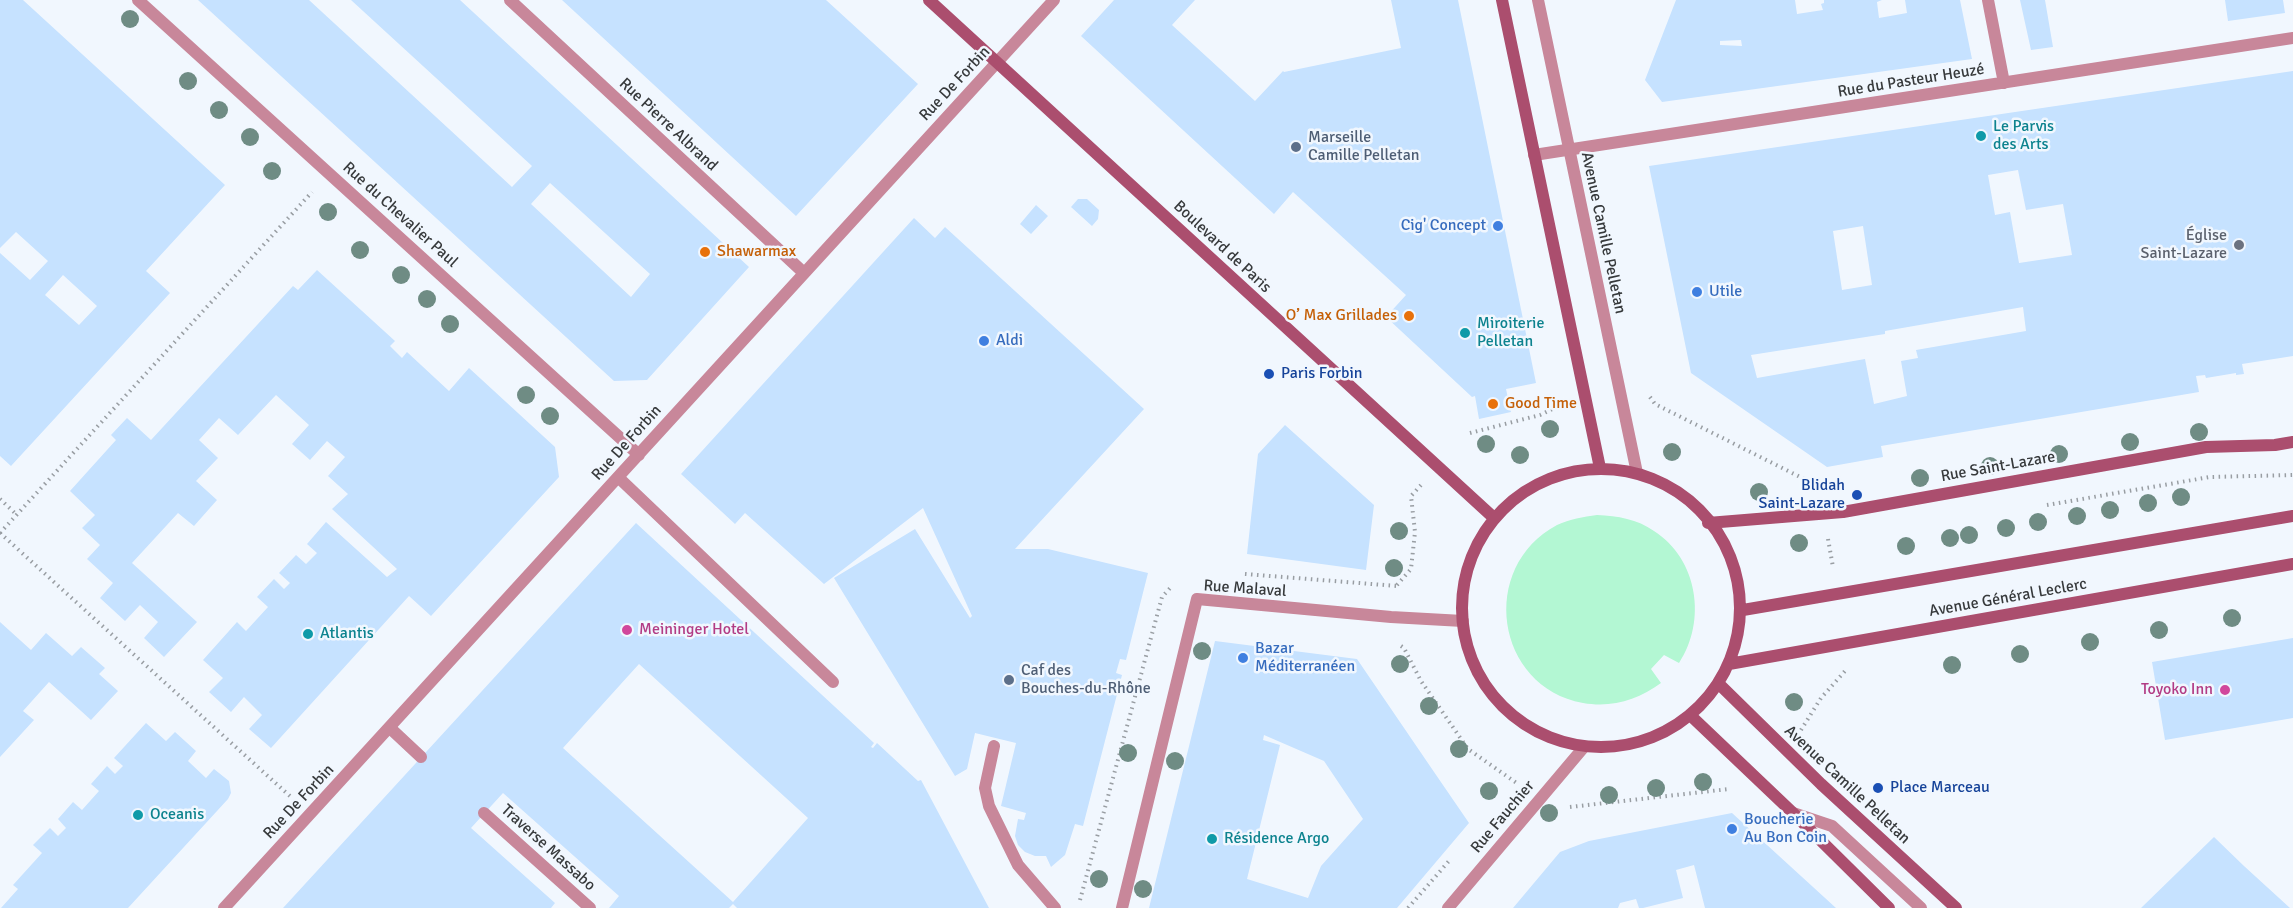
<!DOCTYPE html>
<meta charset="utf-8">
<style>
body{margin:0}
canvas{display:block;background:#f1f7fe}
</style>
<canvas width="2293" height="908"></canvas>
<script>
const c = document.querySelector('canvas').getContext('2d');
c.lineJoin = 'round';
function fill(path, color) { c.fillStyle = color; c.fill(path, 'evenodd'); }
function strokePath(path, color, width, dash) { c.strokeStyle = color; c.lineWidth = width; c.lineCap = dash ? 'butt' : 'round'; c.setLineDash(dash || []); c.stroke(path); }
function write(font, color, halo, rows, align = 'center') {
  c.font = font + ' Signika,sans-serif'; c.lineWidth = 5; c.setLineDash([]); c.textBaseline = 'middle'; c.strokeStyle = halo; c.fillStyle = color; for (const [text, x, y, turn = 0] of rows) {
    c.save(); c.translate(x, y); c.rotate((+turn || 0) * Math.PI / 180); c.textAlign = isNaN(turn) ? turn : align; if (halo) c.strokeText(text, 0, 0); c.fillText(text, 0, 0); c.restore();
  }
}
fill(new Path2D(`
 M1597 515C1618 516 1637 519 1654 531 1698 559 1707 621 1679 663L1664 655 1651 669 1661 683C1638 700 1612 708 1583 703 1495 687 1478 567 1557 525 1570 519 1583 517 1597 515Z`), '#b3f7d3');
fill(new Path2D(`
 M0 0H23L225 185 146 271 170 293 11 466 0 456V253L30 280 48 261 16 232 0 248ZM63 275 97 306 79 325 45 295Z
 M198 0H309L512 187 532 166 351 0H460L749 267 647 380 614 381ZM550 183 650 274 631 297 531 204Z
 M562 0H826L918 84 796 216Z
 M1114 0H1195L1172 25 1255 101 1283 71 1284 72 1401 48 1391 0H1458L1536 383 1506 389 1511 412 1479 419 1475 396 1472 397 1386 317 1406 295 1293 192 1274 214 1081 36Z
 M1676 0H1795L1797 14 1823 10 1821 4 1824 3V0H1882L1877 2 1879 18 1907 13 1905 0H1960L1972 59 1662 102 1645 80ZM1741 40 1742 46 1720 45V41Z
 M2020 0H2045L2053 47 2031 50Z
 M2225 0H2283L2285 13 2228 21Z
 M2293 71V356L2242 364 2244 374 2236 375V373L2206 378 2205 375 2196 376 2199 392 1881 446 1883 457 1827 467 1691 373 1649 166ZM2018 170 2026 210 2063 204 2072 255 2019 263 2010 212 1995 215 1988 175ZM1863 226 1872 285 1842 290 1833 231ZM2023 307 2026 331 1916 350 1918 358 1901 361 1907 396 1874 404 1865 359 1757 378 1751 355 1885 334V331Z
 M1078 199H1087L1099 210 1098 219 1092 226 1071 207Z
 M1036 205 1048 216 1031 234 1020 224Z
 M914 218 935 238 945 227 1144 409 1015 549H1048L1148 573 1126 660 1120 659 1116 673 1122 675 1083 826 1075 824 1065 855 1051 867 1046 856H1035L1025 852 1018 845 1015 836 1018 819 1024 820 1026 813 1001 806 1016 743 975 733 967 769 955 776 834 578 915 529 970 618 972 616 923 508 824 584 745 513 735 524 681 474Z
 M317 270 395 341 390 346 402 358 407 352 449 391 469 368 555 447 559 477 431 616 409 596 271 748 249 729 262 715 244 697 231 712 209 692 223 678 203 660 237 622 246 631 268 607 257 597 274 579 284 589 290 583 279 573 296 555 306 564 317 553 307 544 326 522 387 577 397 569 332 509 348 494 328 476 345 457 327 441 310 460 292 444 309 425 276 395 238 435 219 418 199 440 218 458 196 481 217 500 194 526 178 513 132 563 197 622 164 657 144 638 158 622 140 605 125 621 100 598 113 583 87 559 100 545 82 528 95 515 70 491 116 440 111 435 127 418 151 440 293 286 298 290Z
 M1285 425 1374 505 1366 570 1247 554 1258 454Z
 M636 523 874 743 871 747 873 748 877 743 918 781 921 780 989 908H737L733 904 729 908H609L619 896 503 793 471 828 555 903 551 908H283ZM639 664 808 818 733 902 563 748Z
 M0 622 31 650 46 633 72 656 81 647 105 668 99 674 118 691 91 720 49 682 23 711 34 720 0 757Z
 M2293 638V718L2165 740 2152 662Z
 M1215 641 1357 659 1432 769 1469 823 1397 908H1149ZM1264 735 1324 761 1363 819 1321 866 1308 898 1247 879 1280 745 1263 740Z
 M146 723 166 741 175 732 196 751 188 761 206 778 214 769 229 781 231 793 228 799 128 908H1L18 889 13 885 42 853 33 845 50 828 58 836 66 828 58 819 73 802 82 810 99 791 91 784 107 766 115 774 123 766 114 758Z
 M1732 813 1836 908H1705L1694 865 1676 870 1683 898 1643 908H1639L1636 899 1620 903 1618 908H1513L1560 852 1589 841Z
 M2214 837 2244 866 2290 908H2141Z`), '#c6e2ff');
strokePath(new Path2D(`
 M1650 397 1655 404 1820 487
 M1470 433 1540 415 1561 405
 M0 499 17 515
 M2047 505 2210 477 2293 475
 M0 533 312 192
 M0 533 292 798
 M1828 539 1833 567
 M1245 574 1397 586
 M1397 585 1411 569 1415 532 1411 496 1421 485
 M1401 646 1404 648 1421 681 1468 749 1518 784
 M1801 730 1821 698 1845 671
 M1570 807 1729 789
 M1080 900 1162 597 1172 586
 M1408 908 1449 861`), '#999ea3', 4, [1.5, 4.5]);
strokePath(new Path2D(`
 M1538 0 1637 473
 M619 478 833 682
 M390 728 421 757
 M994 746 985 788 989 806 1018 865 1055 908
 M484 813 590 908
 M1793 813 1832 826 1921 908`), '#c8879a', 12);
strokePath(new Path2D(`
 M138 0 639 455
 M510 0 804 273
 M1988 0 2004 83
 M1534 155 2293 38
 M224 908 1054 0
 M1122 908 1197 599 1391 617 1463 621
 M1448 908 1584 747`), '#c8879a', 12);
strokePath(new Path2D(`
 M929 0 1494 518
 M1502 0 1600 468
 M1462 608a139 139 0 1 1 278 0a139 139 0 1 1-278 0Z
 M1708 523 1843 512 2206 447 2275 445 2293 442
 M1743 610 2293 516
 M1729 664 2293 564
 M1719 684 1821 784 1956 908
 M1690 715 1793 813 1889 908`), '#ab4e6e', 12);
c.fillStyle = '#6f8c84';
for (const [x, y] of [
 [130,19],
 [188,81],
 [219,110],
 [250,137],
 [272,171],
 [328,212],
 [360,250],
 [401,275],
 [427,299],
 [450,324],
 [526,395],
 [550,416],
 [1550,429],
 [2199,432],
 [2130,442],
 [1486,444],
 [1672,452],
 [2059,454],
 [1520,455],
 [1990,466],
 [1920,478],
 [1759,492],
 [2181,497],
 [2148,503],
 [2110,510],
 [2077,516],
 [2038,522],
 [2006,528],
 [1399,531],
 [1969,535],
 [1950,538],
 [1799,543],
 [1906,546],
 [1394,568],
 [2232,618],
 [2159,630],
 [2090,642],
 [1202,651],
 [2020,654],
 [1400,664],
 [1952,665],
 [1794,702],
 [1429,706],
 [1459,749],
 [1128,753],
 [1175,761],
 [1703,782],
 [1656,788],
 [1489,791],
 [1609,795],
 [1549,813],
 [1099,879],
 [1143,889]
]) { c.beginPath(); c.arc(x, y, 9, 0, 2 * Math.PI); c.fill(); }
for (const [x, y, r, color] of [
 [1981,136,6,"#0f9aa8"],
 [1296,147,6,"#5c6f8a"],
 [1498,226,6,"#3f7fe0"],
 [2239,245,6,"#6b7280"],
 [705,252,6,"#e8710a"],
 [1697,292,6,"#3f7fe0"],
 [1409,316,6,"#e8710a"],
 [1465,333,6,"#0f9aa8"],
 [984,341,6,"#3f7fe0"],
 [1269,374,6,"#1a4fb4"],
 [1493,404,6,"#e8710a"],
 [1857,495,6,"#1a4fb4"],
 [627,630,6,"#d1479c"],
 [308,634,6,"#0f9aa8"],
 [1243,658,6,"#3f7fe0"],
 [1009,680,6,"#5c6f8a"],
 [2225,690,6,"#d1479c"],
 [1878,788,6,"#1a4fb4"],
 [138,815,6,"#0f9aa8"],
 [1732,829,6,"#3f7fe0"],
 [1212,839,6,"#0f9aa8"]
]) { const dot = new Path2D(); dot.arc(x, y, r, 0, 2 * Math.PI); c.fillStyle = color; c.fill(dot); strokePath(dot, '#f1f7fe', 2); }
write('16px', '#373a3c', '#f1f7fe', [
 ["Rue du Pasteur Heuzé",1911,81,-9],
 ["Rue De Forbin",955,84,-47],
 ["Rue Pierre Albrand",668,125,43],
 ["Rue du Chevalier Paul",400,215,42],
 ["Avenue Camille Pelletan",1603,233,78],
 ["Boulevard de Paris",1222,247,43],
 ["Rue De Forbin",627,443,-48],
 ["Rue Saint-Lazare",1998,467,-10],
 ["Rue Malaval",1245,589,4],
 ["Avenue Général Leclerc",2008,598,-10],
 ["Avenue Camille Pelletan",1847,785,43],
 ["Rue De Forbin",299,802,-47],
 ["Rue Fauchier",1503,817,-50],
 ["Traverse Massabo",548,848,42]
]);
write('16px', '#0d838f', '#f1f7fe', [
 ["Le Parvis",1993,127],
 ["des Arts",1993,145],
 ["Miroiterie",1477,324],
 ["Pelletan",1477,342],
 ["Atlantis",320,634],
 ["Oceanis",150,815],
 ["Résidence Argo",1224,839]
], 'left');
write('16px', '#4e5e75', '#f1f7fe', [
 ["Marseille",1308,138],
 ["Camille Pelletan",1308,156],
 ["Caf des",1021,671],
 ["Bouches-du-Rhône",1021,689]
], 'left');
write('16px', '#366cbe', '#f1f7fe', [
 ["Cig' Concept",1486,226,"right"],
 ["Utile",1709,292],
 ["Aldi",996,341],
 ["Bazar",1255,649],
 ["Méditerranéen",1255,667],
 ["Boucherie",1744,820],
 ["Au Bon Coin",1744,838]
], 'left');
write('16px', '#5b616d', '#f1f7fe', [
 ["Église",2227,236],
 ["Saint-Lazare",2227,254]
], 'right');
write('16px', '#c56008', '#f1f7fe', [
 ["Shawarmax",717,252],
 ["O’ Max Grillades",1397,316,"right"],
 ["Good Time",1505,404]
], 'left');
write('16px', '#164399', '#f1f7fe', [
 ["Paris Forbin",1281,374],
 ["Blidah",1845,486,"right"],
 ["Saint-Lazare",1845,504,"right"],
 ["Place Marceau",1890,788]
], 'left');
write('16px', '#b23c85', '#f1f7fe', [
 ["Meininger Hotel",639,630],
 ["Toyoko Inn",2213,690,"right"]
], 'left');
</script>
